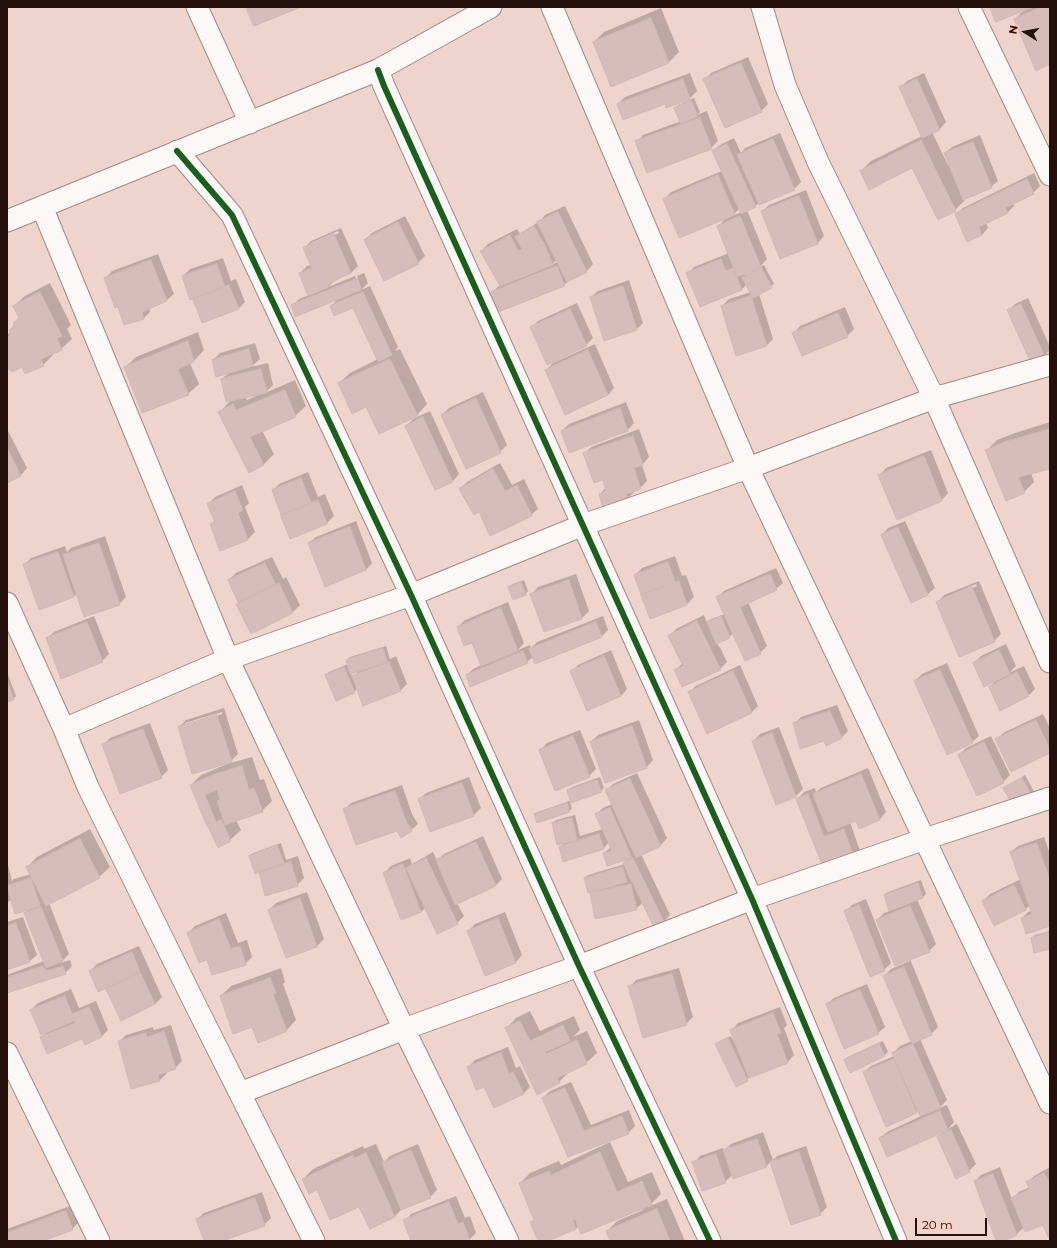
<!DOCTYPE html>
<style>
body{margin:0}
#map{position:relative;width:1057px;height:1248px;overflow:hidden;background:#efd3cd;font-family:Montserrat,sans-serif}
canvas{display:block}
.frame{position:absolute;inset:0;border:8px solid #26100b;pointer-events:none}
.north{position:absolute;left:1005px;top:12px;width:40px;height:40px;-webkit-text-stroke:3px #fecbbe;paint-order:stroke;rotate:281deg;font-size:11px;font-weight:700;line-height:16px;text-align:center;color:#26100b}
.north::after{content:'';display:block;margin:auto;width:14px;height:18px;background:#26100b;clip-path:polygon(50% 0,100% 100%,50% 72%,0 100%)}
.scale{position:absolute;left:915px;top:1218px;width:72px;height:18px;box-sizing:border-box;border:2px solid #26100b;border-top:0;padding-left:5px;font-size:12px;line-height:14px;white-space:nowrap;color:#26100b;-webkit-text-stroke:3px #fecbbe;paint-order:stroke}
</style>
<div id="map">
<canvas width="1057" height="1248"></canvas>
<div class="frame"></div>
<div class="north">N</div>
<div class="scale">20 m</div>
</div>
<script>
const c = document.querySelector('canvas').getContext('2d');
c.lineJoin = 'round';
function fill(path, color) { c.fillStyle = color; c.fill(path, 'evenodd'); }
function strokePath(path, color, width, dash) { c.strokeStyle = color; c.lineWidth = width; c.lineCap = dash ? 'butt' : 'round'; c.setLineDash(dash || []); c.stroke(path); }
fill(new Path2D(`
 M991 7H1050V63L1015 19 1025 9Z
 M661 8 679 52 669 62 611 85 594 42 604 32Z
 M748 57 768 104 761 111 705 80 711 73Z
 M690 73 697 91 690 98 667 107 666 103 618 104 625 97Z
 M924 73 946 122 940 129 932 132 948 165 949 164 945 153 952 147 980 135 998 181 991 187 964 198 965 200 955 210 913 167 861 171 871 161 922 136 900 88 907 81Z
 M694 98 700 112 697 115 707 111 718 141 711 148 637 142 643 135 681 121 675 109 678 105Z
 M780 133 801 182 794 189 759 203 755 206 747 210 767 259 760 267 764 265 774 284 759 294 773 339 766 346 722 306 729 299 751 292 747 284 742 289 700 305 688 274 694 267 729 253 718 226 727 217 664 199 671 192 722 171 713 151 720 145 734 138 741 153 745 148ZM739 209 741 212 732 216ZM755 268 756 270 745 275 744 273Z
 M1034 173 1040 186 1033 193 1013 203 1014 206 1007 213 986 222 988 228 982 235 957 214 963 208Z
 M806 190 824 236 818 243 781 258 763 211 769 205Z
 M565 206 593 264 587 271 570 280 564 285 492 292 500 285 481 251 488 244 517 229 520 234 541 220 545 215ZM557 260 558 262 552 264Z
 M405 216 425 256 418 263 365 240 372 233Z
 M341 228 358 266 351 273 336 279 328 287 355 276 359 288H361L357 276 364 273 368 283 361 290 370 286 398 347 395 351 400 349 427 404 417 415 366 406 339 383 350 373 378 359 354 307 331 306 338 299 292 306 299 299 309 295 300 273 307 266 312 265 304 248 311 241ZM338 231 339 233 311 245V243Z
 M158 254 174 294 167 300 149 308 150 312 144 318 119 306 105 278 112 271Z
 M223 258 231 281 236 279 245 302 238 309 202 322 194 297 183 276 190 269Z
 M629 280 643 323 637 329 591 297 598 291Z
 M50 283 71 325 67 329 72 339 61 349 52 353 53 355 43 365 7 366V335L11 332 10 330 20 317 14 306 25 296Z
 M1028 298 1050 347V350L1044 356 1008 311 1015 304Z
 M577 303 593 338 586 345 531 328 538 321Z
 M845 307 854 329 847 336 794 333 800 326Z
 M198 332 204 350 194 361 190 363 199 384 188 394 126 367 136 357Z
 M255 343 260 359 251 367 268 363 273 385 265 393 295 380 306 406 295 416 262 430 274 454 264 464 249 471 219 413 229 402 234 400 222 379 229 372 213 360 220 353ZM263 393 247 400 245 397Z
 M595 344 614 388 608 395 546 370 553 363Z
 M483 392 507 445 500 452 466 468 442 415 449 408Z
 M626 402 634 423 628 430 562 431 569 424Z
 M430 411 459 474 453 481 435 489 406 426 413 419Z
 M1050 422V468L1031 473 1034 482 1024 492 987 450 997 440 1015 433Z
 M7 429 27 468 21 475 7 482Z
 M639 429 649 457 642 465 647 481 640 488 633 490 634 492 627 499 600 494 606 487 604 478 584 454 591 447Z
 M931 450 948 493 942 500 897 519 880 475 886 468Z
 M500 463 512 485 524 479 538 509 531 515 479 511 460 489 467 482Z
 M308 472 318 497 325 494 334 516 327 523 291 538 273 490 279 484Z
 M242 485 249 503 245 507 255 532 248 539 221 550 211 525 215 520 208 504 215 497Z
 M356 521 372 563 366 570 309 543 316 537Z
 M905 521 935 588 928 594 911 602 882 535 888 528Z
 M105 536 126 597 119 604 77 593 74 597 25 564 31 558 65 546 67 552 71 548Z
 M675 556 682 576 686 575 694 597 687 604 650 617 635 575 642 568Z
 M272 557 283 579 286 577 300 605 293 612 251 632 229 580 236 573Z
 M776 568 783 583 776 589 748 602 767 646 760 653 734 633 729 637 717 643 719 647H720L727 662 720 669 675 670 683 663 670 636 676 629 704 615 707 623 711 619 725 614 718 597 724 591Z
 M576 574 589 611 582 618 545 631 532 594 538 587Z
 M524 580 528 591 525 595 509 587 513 584Z
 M979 581 1001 634 994 641 938 602 944 595ZM976 584 977 586 944 600V598Z
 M508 602 524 643 518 650 530 645 531 648 537 642 603 616 608 630 602 636 533 657 527 662 467 675 473 669 481 665 472 642 458 627 465 620Z
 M94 616 109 654 102 661 47 638 54 632Z
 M1006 644 1016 666 1009 673 1024 666 1035 689 1028 696 990 687 997 679 974 663 981 656Z
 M386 646 390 659 396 656 407 684 400 691 358 688 354 692 326 675 329 672 348 664 347 661 350 657ZM360 670 356 674 352 677 351 673Z
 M611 650 627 689 621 696 571 672 578 665Z
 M947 663 979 736 972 742 915 681 922 674Z
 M740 665 758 706 752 712 689 692 696 686Z
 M7 672 16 696 13 699 7 701Z
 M837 705 848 731 842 737 824 739 794 724 801 717Z
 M224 708 238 754 231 761 179 727 186 720ZM222 712V714L185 726V723Z
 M1043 714 1050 728V752L997 740 1003 733Z
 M639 720 653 760 647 767 606 782 591 742 598 735Z
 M150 723 168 770 161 777 103 745 110 738Z
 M779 727 803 789 796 796 776 803 753 741 760 734Z
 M580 730 596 769 589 776 540 750 547 743Z
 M991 736 1010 775 1003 782 959 755 966 748Z
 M252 757 260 780 264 779 272 801 262 811 236 820 241 830 230 840 219 846 191 785 201 775 227 764Z
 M868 768 886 812 880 819 856 820 850 822 860 851 824 868 798 799 804 792 815 788 816 792 821 788Z
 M637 773 667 838 661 845 641 854 670 915 663 922 643 902 636 909 591 893 594 890 585 878 588 875 625 864V863L630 857 604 853 611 847 609 842 604 848 560 847 566 841 553 823 556 820 575 815 580 836 603 829 596 814 603 808 612 804 606 791 613 784ZM628 873 632 879H630Z
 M1025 775 1038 799 1005 788Z
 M469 777 481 808 474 815 430 831 419 799 426 793Z
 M600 777 604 788 601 791 570 802 572 808 569 812 535 815 538 812 572 800 568 790 572 787Z
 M402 785 412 814 418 824 411 830H398L345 809 351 803Z
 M90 829 110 867 99 877 49 903 69 954 60 963 70 960 72 966 65 973 7 992V975L44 961 25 913 32 907 11 900 7 903V861L12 881 14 879 31 874 27 867 37 857Z
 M483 836 502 879 496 885 457 903 464 916 457 923 426 907 421 912 402 919 384 873 391 866 410 858 412 864 433 852 437 860 444 854Z
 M1044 837 1050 854V925L1022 918 1028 912 1032 911 1030 905 1026 909 994 925 983 901 990 894 1021 879 1011 852 1018 846Z
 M281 843 286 860 298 856 304 878 297 885 259 871 250 856 253 853Z
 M921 880 926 894 923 897 917 899 936 944 929 951 910 959 938 1027 931 1034 920 1039 947 1100 939 1108 947 1105 954 1122 948 1129 957 1124 976 1164 969 1171 938 1137 945 1130 880 1138 887 1132 921 1116 919 1110 916 1112 864 1072 871 1066 894 1056 893 1053 900 1046 912 1041 884 976 891 969 910 961 877 920 884 913 890 911 885 895 888 892Z
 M307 892 324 939 317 946 286 957 269 910 276 903Z
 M866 899 891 963 884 970 845 912 852 905Z
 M505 912 522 955 516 962 486 974 468 931 475 924Z
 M226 913 238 943 247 940 252 957 245 964 208 958 188 933 195 926Z
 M23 917 37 955 30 961 7 969V922Z
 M1050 931V948L1032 938 1035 935Z
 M139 946 162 997 155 1004 107 989 110 986 90 971 97 964Z
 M281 968 285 982 283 984 296 1020 286 1031 252 1026 221 996 231 986Z
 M679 968 693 1017 686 1024 630 987 636 980Z
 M867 984 885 1027 878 1033 827 1004 834 998Z
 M71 989 79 1008 96 1001 108 1030 102 1036 85 1044 83 1038H41L49 1030 31 1010 38 1003Z
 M780 1007 787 1025 784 1028 794 1055 788 1062 750 1076 747 1080 717 1044 720 1041 731 1036 737 1048 738 1047 732 1030 738 1023Z
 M530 1011 540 1031 574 1016 580 1030 573 1037 587 1031 597 1053 586 1063 569 1072 559 1082 506 1029 516 1018Z
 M171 1025 182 1061 175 1068 166 1071 167 1073 160 1080 132 1088 119 1042 126 1035 153 1027 154 1030Z
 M883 1041 888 1052 885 1055 850 1071 845 1060 848 1057Z
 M508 1047 516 1068 520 1066 530 1087 523 1094 485 1085 468 1067 475 1060Z
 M571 1082 591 1125 629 1110 635 1126 628 1133 569 1156 543 1098 550 1091Z
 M763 1132 773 1160 777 1156 806 1146 827 1207 820 1214 770 1162 766 1167 733 1174 725 1182 694 1163 700 1156 723 1148 724 1151 731 1144Z
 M610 1142 628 1182 652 1172 661 1194 648 1207 667 1199 685 1241H611L607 1231 617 1221 643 1210V1208L579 1226 576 1229 545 1241H539L531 1222 535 1219 520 1183 530 1173 559 1161 561 1165Z
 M376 1144 384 1162 390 1156 418 1144 437 1190 430 1197 402 1209 394 1217 317 1189 303 1179 313 1169 363 1146 364 1149Z
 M1000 1167 1012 1199 1019 1192 1030 1187 1028 1182 1034 1176 1050 1167V1235L1043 1223 1024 1227 1016 1235 997 1241 975 1181 981 1175Z
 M262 1192 271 1218 264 1225 220 1241H205L197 1219 204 1213Z
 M456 1196 465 1218 470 1216 476 1233 469 1240 466 1241H412L405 1221 411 1214Z
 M73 1205 79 1222 72 1229 40 1241H7V1229Z`), '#0003');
const building = new Path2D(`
 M246 7H301L254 26Z
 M990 7H1033L996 22Z
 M1041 7H1050V64L1036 71 1014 19Z
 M651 18 669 63 611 87 593 42Z
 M741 63 762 112 725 128 703 79Z
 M683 79 690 99 666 108 665 104 623 120 617 104Z
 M917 79 940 130 922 138 899 87Z
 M691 100 698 116 681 124 674 108Z
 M700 118 712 149 647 173 635 141Z
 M773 139 795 190 759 205 737 155Z
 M921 140 956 211 938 220 912 168 869 190 860 171Z
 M973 142 992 188 963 200 944 153Z
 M727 144 756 207 741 214 712 151Z
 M718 175 735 215 679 238 663 199Z
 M1027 179 1034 194 1005 208 1008 213 979 227 982 235 967 242 955 214Z
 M799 196 818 244 780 259 761 211Z
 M558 212 587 272 567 282 537 222Z
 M740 216 761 267 737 277 717 226Z
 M398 222 419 264 384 281 364 240Z
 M534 226 542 241H543L553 265 500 286 480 251 510 235 518 251 522 249 515 237Z
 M334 234 351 273 328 284 329 287 308 296 299 273 312 268 303 248Z
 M721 259 726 271 733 268 742 290 700 307 686 273Z
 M151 260 167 301 142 312 144 319 124 325 118 307 115 308 104 278Z
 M217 264 225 287 190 300 182 276Z
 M557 266 565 286 498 312 491 292Z
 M761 267 772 288 753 298 742 278Z
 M357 279 361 290 295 317 291 305Z
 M229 285 239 309 202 323 193 299Z
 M623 286 637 330 604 341 590 297Z
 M40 292 62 336 57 338 62 350 41 359 44 366 25 374 22 367 12 372 7 368V337L11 334 9 330 14 327V322L19 318 13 306Z
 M363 292 392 355 378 362 353 308 334 316 330 306Z
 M751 296 767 346 736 356 721 306Z
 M1021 304 1045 357 1031 363 1007 310Z
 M570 309 587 346 547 365 530 327Z
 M838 313 848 337 802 356 792 333Z
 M188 341 194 362 178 369 189 395 142 413 124 367Z
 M249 349 253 366 216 377 212 360Z
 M588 350 608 395 565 415 545 370Z
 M390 359 418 416 379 434 366 407 352 414 338 383Z
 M261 369 267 393 226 402 221 379Z
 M285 390 296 417 250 437 264 465 249 473 218 412 233 404 236 410Z
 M476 398 501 453 466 469 441 415Z
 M620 408 628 431 569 453 561 431Z
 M423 417 453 482 435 490 405 426Z
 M1050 429V469L1018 477 1025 493 1006 501 985 450 1004 442Z
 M633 436 643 465 634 468 641 489 626 494 628 500 603 508 599 494 606 491 603 480 594 483 583 453Z
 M7 448 21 476 7 483Z
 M924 456 942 501 897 520 878 475Z
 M493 469 505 491 517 485 532 516 490 536 479 512 474 515 459 489Z
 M301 478 311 503 281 515 272 490Z
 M235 491 243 510 238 513 248 540 220 551 210 524 215 522 207 504Z
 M318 500 327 524 290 539 281 516Z
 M350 527 366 570 325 587 308 543Z
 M898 527 928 595 911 603 881 535Z
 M99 543 120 605 84 617 63 555Z
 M58 552 74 597 39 610 23 564Z
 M668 562 675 582 641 595 634 575Z
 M265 563 276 585 238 602 228 580Z
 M770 574 777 590 740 607 761 654 745 661 716 597Z
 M569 580 582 619 544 632 530 594Z
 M679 581 687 605 650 619 641 595Z
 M521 582 526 595 513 600 508 587Z
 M279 583 293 613 251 634 236 604Z
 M972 587 995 642 959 657 936 602Z
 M501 608 518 651 481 666 472 643 464 646 457 627Z
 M721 616 730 638 716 644 707 622Z
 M697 621 721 670 682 687 674 670 683 666 668 636Z
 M87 622 103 662 61 679 46 638Z
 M596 622 602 637 535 664 529 649Z
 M383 648 387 662 350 674 346 660Z
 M999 650 1010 674 984 687 973 663Z
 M523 651 528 663 470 687 466 675Z
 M604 656 621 696 587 711 570 671Z
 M389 662 401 691 363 706 352 676Z
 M344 667 355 693 336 701 325 675Z
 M940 670 973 743 947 755 914 681Z
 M733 671 752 713 707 734 688 692Z
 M1017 672 1029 696 1000 711 989 687Z
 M7 681 14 700 7 702Z
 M830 711 842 738 826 746 824 741 800 749 793 723Z
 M217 715 232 762 192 774 178 727Z
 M1036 720 1050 749V753L1011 772 995 739Z
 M632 726 647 768 605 783 590 742Z
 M143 729 162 778 120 794 102 744Z
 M772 733 796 797 776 805 752 741Z
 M573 736 590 777 555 791 539 750Z
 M984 742 1004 783 977 796 958 755Z
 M242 766 249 790 254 788 263 812 225 825 217 801 220 800 217 790 205 795 216 822 221 819 231 841 218 848 208 826H207L190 785 215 774Z
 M861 774 880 820 859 829 856 821 828 832 813 794Z
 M1022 778 1036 803 1017 813 1003 788Z
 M630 779 661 846 636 858 605 790Z
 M597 780 602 792 571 803 567 790Z
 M462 783 474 816 430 832 418 799Z
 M395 791 406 821 412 831 401 838 397 831 356 845 343 809Z
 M808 794 824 837 844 829 854 858 824 869 796 799Z
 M567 803 570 812 537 823 534 814Z
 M610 808 632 858 607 866 603 853 612 851 595 814Z
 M572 818 577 840 557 845 552 823Z
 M599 834 604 849 563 862 559 847Z
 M80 839 100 878 46 906 26 867Z
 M476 842 496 886 455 905 436 860Z
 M1037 843 1050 880V926L1026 934 1021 918 1032 914 1010 852Z
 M277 845 284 863 255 874 249 856Z
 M426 858 458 924 437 934 406 868Z
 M633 858 664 922 654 927 623 863Z
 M291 862 298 886 265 896 259 872Z
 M403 864 421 912 401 920 383 873Z
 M623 867 627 882 588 893 584 878Z
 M31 878 40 906 15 914 7 886Z
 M918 883 923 898 889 911 884 895Z
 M631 884 637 910 595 919 590 893Z
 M1014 885 1026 910 994 926 982 901Z
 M300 898 317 947 286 958 268 910Z
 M859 905 885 971 870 977 844 911Z
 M910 906 930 952 895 966 876 920Z
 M41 907 63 961 46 968 24 913Z
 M498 918 516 963 485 976 467 931Z
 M219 919 231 949 240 946 246 965 212 975 207 960 199 963 187 933Z
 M16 923 30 962 7 970V926Z
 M1050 932V949L1034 953 1031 938Z
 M132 952 140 972 98 992 89 971Z
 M43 966 46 971 63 966 66 974 7 993V978Z
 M904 967 932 1035 912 1044 883 976Z
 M140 972 155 1004 121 1021 106 989Z
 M672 974 687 1025 643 1038 628 986Z
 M270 978 276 993 273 994 287 1031 258 1043 252 1027 233 1034 220 996Z
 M860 990 879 1034 844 1049 826 1004Z
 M65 996 72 1014 89 1007 102 1037 85 1045 82 1039 47 1054 40 1037 75 1023 74 1021 41 1035 30 1010Z
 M773 1013 781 1033 777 1034 788 1063 749 1078 730 1030Z
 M520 1021 530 1041 563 1025 570 1041 545 1052 546 1054 577 1040 587 1064 557 1078 560 1083 537 1095 505 1028Z
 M164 1031 176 1069 158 1075 160 1081 131 1089 118 1041 146 1033 147 1037Z
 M728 1038 748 1081 736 1087 715 1044Z
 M879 1043 885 1056 850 1073 844 1060Z
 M913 1044 941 1108 920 1116 892 1053Z
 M501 1053 509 1074 513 1072 524 1094 494 1108 484 1087 476 1090 467 1067Z
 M894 1059 917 1113 886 1127 863 1072Z
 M565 1088 584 1131 622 1116 629 1134 568 1157 542 1098Z
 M940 1111 948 1130 887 1157 879 1138Z
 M951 1130 970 1172 956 1179 937 1137Z
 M757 1139 767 1167 733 1179 723 1150Z
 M411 1150 431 1198 401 1210 382 1163Z
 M600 1152 617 1192 642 1181 652 1205 581 1234 575 1219 573 1220 576 1229 548 1241H538L530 1222 534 1220 519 1183 549 1171 551 1175Z
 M799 1152 821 1215 791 1225 770 1162Z
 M366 1153 395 1217 370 1229 359 1207 330 1220 317 1190 309 1194 302 1179 353 1155 354 1158Z
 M716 1154 726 1183 702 1191 692 1162Z
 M1044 1173 1050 1183V1237H1048L1043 1225 1025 1232 1011 1198 1030 1189 1026 1182Z
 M993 1174 1017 1235 1003 1241H996L974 1181Z
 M255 1198 265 1226 222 1241H204L196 1219Z
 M449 1202 458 1224 463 1222 470 1241H411L403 1220Z
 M657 1209 670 1241H610L606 1231Z
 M66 1211 73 1230 43 1241H7V1233Z`);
fill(building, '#d6bdbb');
strokePath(building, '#d1b8b6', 1);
const street = new Path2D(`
 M197 7 250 123
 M552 7 748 468 1050 1103
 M762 7 785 85 818 162 934 398 1050 662
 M969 7 1050 175
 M378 70 384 86 752 899 896 1241
 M177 151 232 215 411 595 579 966 710 1241
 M42 207 228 659 404 1029 508 1241
 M7 221 378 70 491 7
 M7 603 64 729 88 787 195 1004 314 1241
 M64 729 228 659 411 595 583 525 748 468 934 398 1050 365
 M7 1053 99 1241
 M240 1093 404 1029 579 966 752 899 925 839 1050 798`);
strokePath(street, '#a18a85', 23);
strokePath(street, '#fdf8f8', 21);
strokePath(new Path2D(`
 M378 70 384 86 752 899 896 1241
 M177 151 232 215 411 595 579 966 710 1241`), '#1b5e20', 6);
</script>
